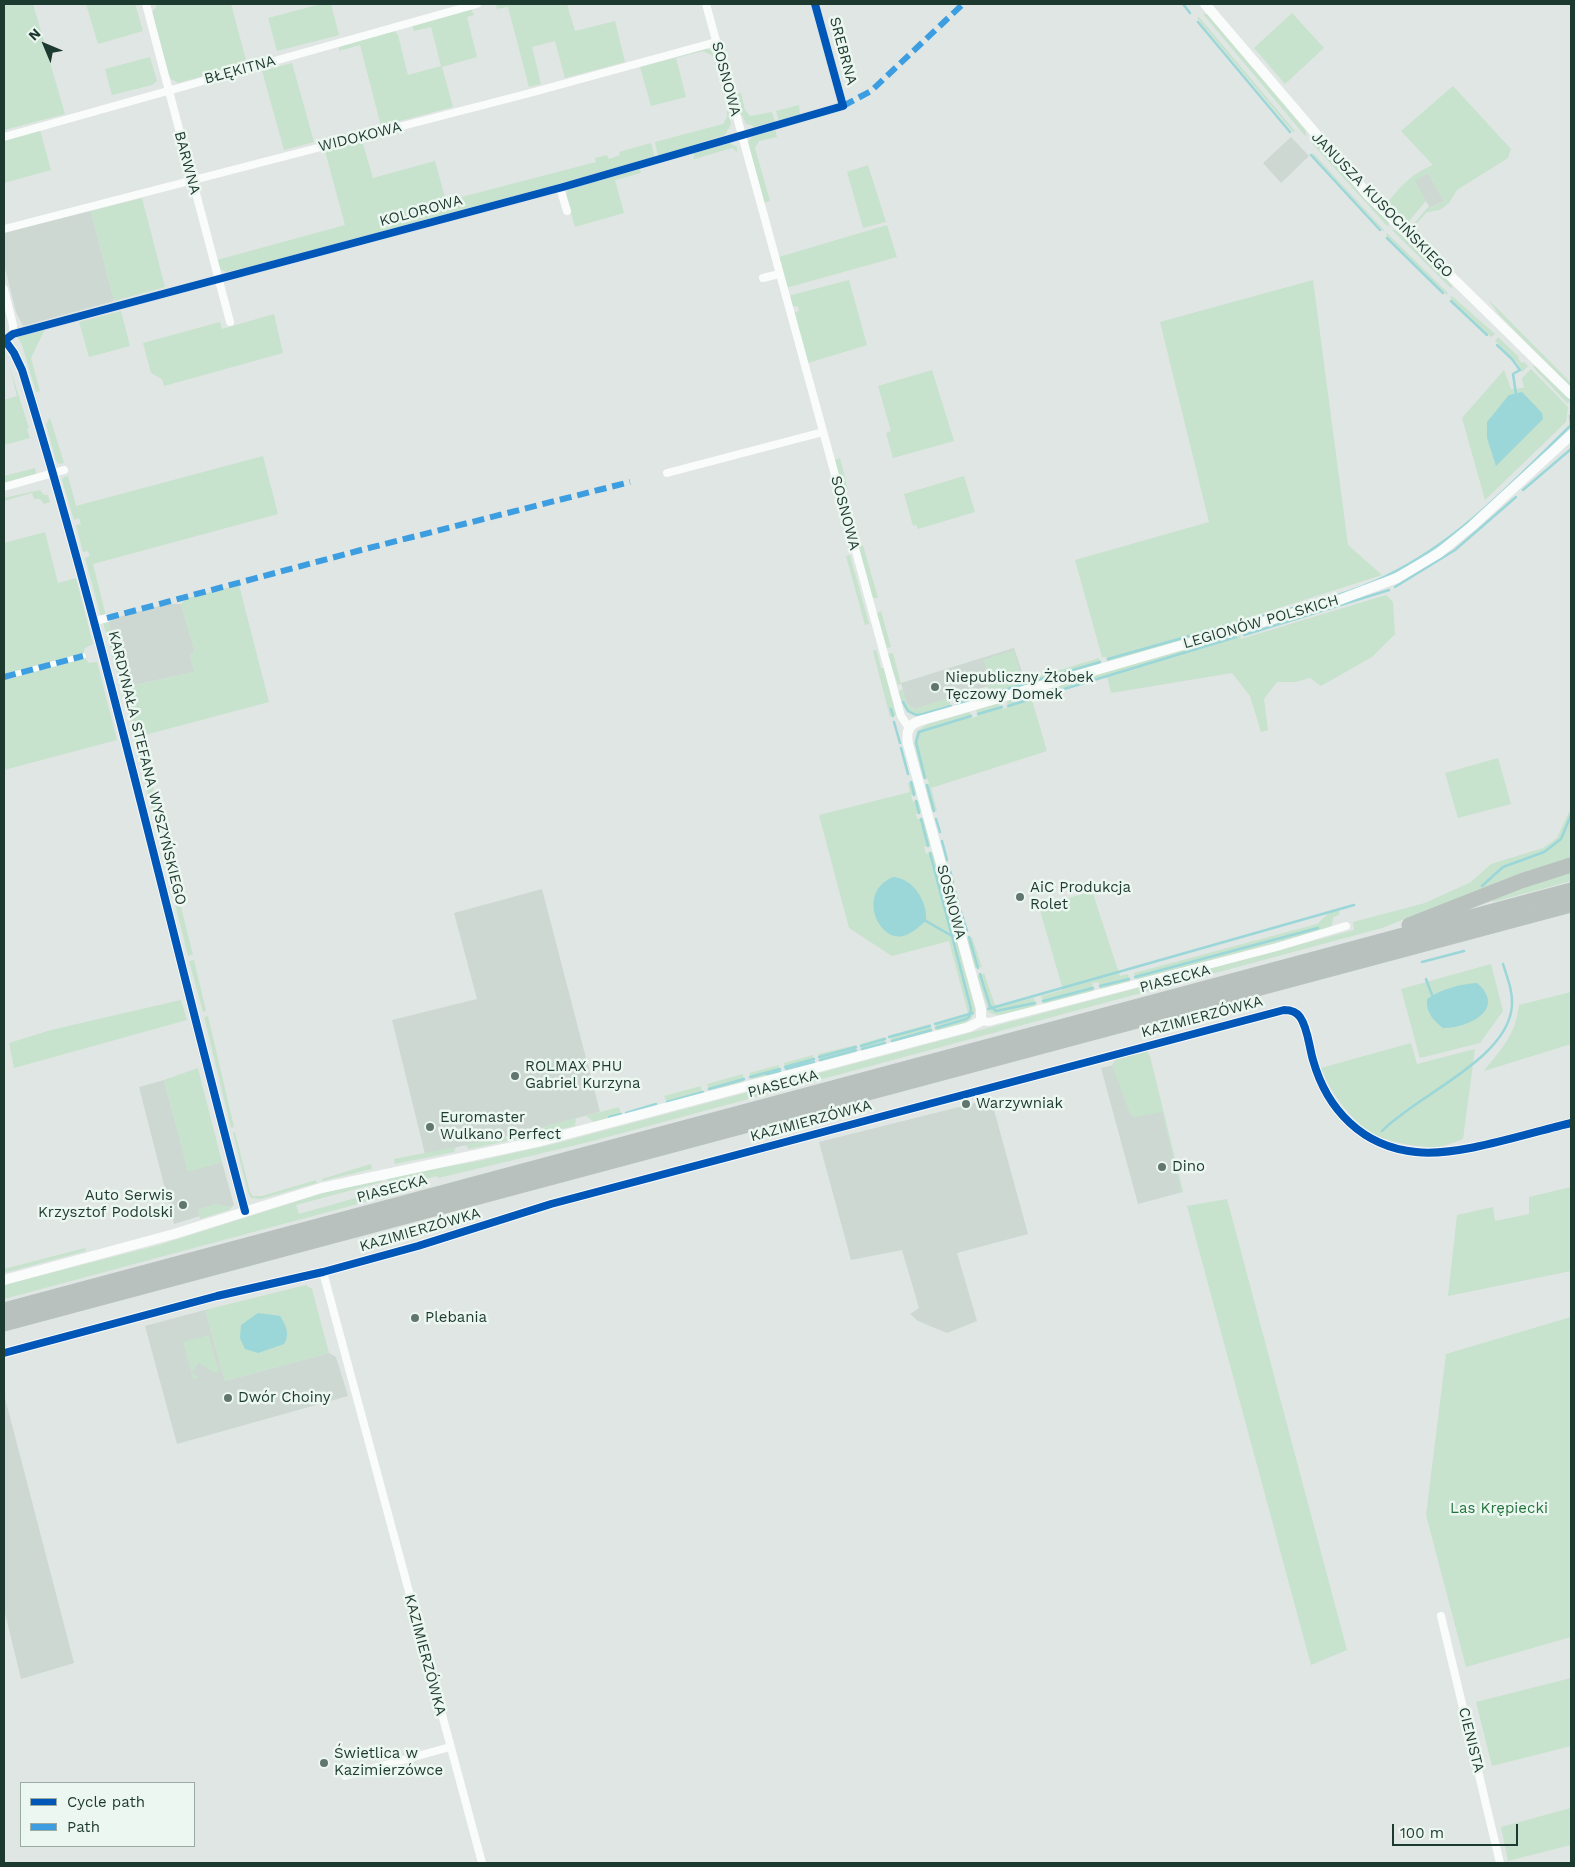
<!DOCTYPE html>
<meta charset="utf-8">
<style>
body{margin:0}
#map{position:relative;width:1575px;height:1867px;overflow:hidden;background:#e0e6e3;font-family:"Work Sans",sans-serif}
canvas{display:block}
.frame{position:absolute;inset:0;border:5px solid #1d3a30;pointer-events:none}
.legend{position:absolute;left:20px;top:1782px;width:175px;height:65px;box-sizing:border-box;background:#edf7f1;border:1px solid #9aaba4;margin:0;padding:6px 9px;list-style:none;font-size:15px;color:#1d3a30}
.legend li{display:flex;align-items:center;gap:10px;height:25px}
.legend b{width:25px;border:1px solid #9aaba4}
.north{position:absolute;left:20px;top:20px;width:50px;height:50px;-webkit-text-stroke:4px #edf7f1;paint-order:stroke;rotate:315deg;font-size:14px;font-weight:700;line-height:20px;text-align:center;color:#1d3a30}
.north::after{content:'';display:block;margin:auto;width:18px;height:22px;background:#1d3a30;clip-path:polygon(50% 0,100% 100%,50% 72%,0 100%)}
.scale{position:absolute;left:1392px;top:1824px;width:126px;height:22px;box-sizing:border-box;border:2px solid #1d3a30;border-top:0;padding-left:6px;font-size:15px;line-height:18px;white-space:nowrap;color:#1d3a30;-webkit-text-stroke:4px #edf7f1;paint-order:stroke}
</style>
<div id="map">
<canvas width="1575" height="1867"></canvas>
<div class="frame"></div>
<ul class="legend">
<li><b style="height:6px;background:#0057b8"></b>Cycle path</li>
<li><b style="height:6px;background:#3c9ee1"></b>Path</li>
</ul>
<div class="north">N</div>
<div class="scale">100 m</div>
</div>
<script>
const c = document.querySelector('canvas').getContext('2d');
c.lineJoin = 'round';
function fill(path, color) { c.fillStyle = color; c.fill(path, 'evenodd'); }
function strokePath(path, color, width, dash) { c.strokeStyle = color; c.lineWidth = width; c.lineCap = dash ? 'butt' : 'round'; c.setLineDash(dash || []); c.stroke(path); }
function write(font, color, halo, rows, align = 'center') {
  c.font = font + ' "Work Sans",sans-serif'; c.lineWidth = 5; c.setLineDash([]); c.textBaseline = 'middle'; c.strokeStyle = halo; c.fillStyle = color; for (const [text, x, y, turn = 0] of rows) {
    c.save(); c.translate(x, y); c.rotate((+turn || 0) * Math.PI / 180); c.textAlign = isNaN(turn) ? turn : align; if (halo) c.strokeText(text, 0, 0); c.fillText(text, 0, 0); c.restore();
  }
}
fill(new Path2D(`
 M1291 137 1309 156 1281 183 1263 163Z
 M1428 173 1444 201 1430 208 1414 181Z
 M91 211 114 301 23 326 16 312 4 264V232Z
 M166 604H181L195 652 190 654 194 672 125 687 108 620Z
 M1014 648 1023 675 915 709 907 704 901 683Z
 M542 889 600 1112 512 1135 425 1154 392 1020 477 999 454 913Z
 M1150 1057 1183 1192 1138 1204 1101 1068Z
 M164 1080 188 1171 222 1162 234 1205 228 1207 216 1204 198 1210 200 1216 174 1224 139 1087Z
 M991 1099 1028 1234 957 1253 977 1321 947 1333 918 1321 910 1314 919 1308 902 1250 851 1260 819 1142Z
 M205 1310 225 1381 329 1353 336 1357 348 1396 177 1444 145 1326Z
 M4 1394 74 1663 21 1679 4 1609Z`), '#cdd8d3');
fill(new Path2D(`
 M4 4H33L65 114 4 130Z
 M86 4H135L143 31 98 44Z
 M161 4H231L247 64 178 83 171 79 167 72 152 13 157 5Z
 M321 4H331L339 35 277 51 268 18Z
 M496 4H567L575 31 615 21 625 62 565 78 555 41 532 47 541 84 529 87 508 7 497 9Z
 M471 9 474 15 467 17 477 57 442 67 453 107 381 126 360 45 339 51V47L394 30 398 35 408 75 441 66 431 27 414 31 412 25Z
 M1292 13 1324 48 1285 84 1254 48Z
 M1203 14H1207L1306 131V137Z
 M1199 17 1295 131 1293 132 1197 18Z
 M706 49 712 50 713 56 703 51 676 58 686 97 651 106 640 67Z
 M150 57 157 81 152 85 112 95 105 69Z
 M292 63 314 142 284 150 262 71Z
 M1453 86 1511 149 1508 158 1457 190 1449 203 1440 210 1427 212 1414 226 1423 236 1418 238 1411 232V227L1429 206 1431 208 1444 201 1428 173 1415 181 1426 201 1409 221 1406 222 1387 203C1401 186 1412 173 1433 165L1401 131Z
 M741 93 745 110 750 116 772 112 775 122 753 127 752 125 746 124 742 115H739L734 95Z
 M799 105 800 115 779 121 776 111Z
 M727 106 731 124 725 135 658 156 655 142 723 124 727 117Z
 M775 129 777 137 759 141 755 148 770 201 764 203 748 142 753 135Z
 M40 130 51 170 4 183V141Z
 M362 141 373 178 435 161 446 201 596 162 595 158 607 155 609 159 620 155 619 152 651 143 655 158 261 264 226 272 221 270 217 260 345 225 325 151Z
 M727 142 737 147V152L732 148 694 159V152Z
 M1311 142H1315L1389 222 1388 227Z
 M1313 153 1384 230 1383 231 1312 154Z
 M868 165 886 222 863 228 847 172Z
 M640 169 641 173 615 180 624 213 575 227 566 195 568 189Z
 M142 198 165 287 114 301 91 211Z
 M887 225 897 257 786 288 779 257Z
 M1392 230H1396L1452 285V289Z
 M1387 233 1448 293 1447 295 1386 235Z
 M849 280 867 345 808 363 793 313 799 311 798 306 793 307 788 296Z
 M1313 280 1348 545 1382 575 1238 621 1241 639 1386 595 1393 602 1395 634 1372 657 1321 686 1310 678 1295 682H1277L1264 699 1268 730 1261 732 1250 696 1232 673 1111 693 1107 677 1032 700 1047 751 931 788 937 811 932 812 925 785 929 784 927 778 923 779 914 743 917 731 928 724 970 712 972 718 978 716 976 710 1000 703 1002 709 1008 707 1007 701 1107 662 1106 657H1102L1075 560 1209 522 1160 322Z
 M1452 296 1495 334 1491 337 1450 298Z
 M1488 299 1571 383V387L1500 316Z
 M121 311 130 346 89 357 79 322Z
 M274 314 283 353 164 386 162 379 151 373 143 343 220 322 222 329Z
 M45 329 31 358 40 391 36 392 22 345 17 336Z
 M1498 337 1519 357 1518 359 1522 363 1524 362 1528 366 1522 372 1518 363 1495 341Z
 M9 365 29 428 27 429 30 438 4 445V400L17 396Z
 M1535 366 1571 401 1567 403 1533 367Z
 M1531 369 1568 407 1566 422 1485 500 1462 418 1504 370 1511 389 1524 388 1522 378Z
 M932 370 954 441 893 458 886 433 891 431 878 386Z
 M50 418 64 463 59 464 56 461 46 424Z
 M263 456 278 514 93 564 106 616 101 617 85 558 90 556 88 551 83 552 76 525 81 524 79 518 74 520 62 480 64 477 68 476 76 506Z
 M840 458 848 490 844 491 834 460Z
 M35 468 36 474 4 483V476Z
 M964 476 975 512 918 529 916 525 913 526 904 494Z
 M40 490 44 495H48L50 502 44 504 40 499H34L32 493 4 501V498Z
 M45 532 58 583 76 578 93 644 85 648 83 656 89 663 97 662 117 740 4 770V543Z
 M863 545 878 598H872L858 548Z
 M850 555 869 624 865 625 846 556Z
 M239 585 269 702 141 736 176 886 171 888 136 747 134 737 141 736 140 730 133 732 125 687 115 668 120 667 126 687 194 672 190 654 195 652 181 604 187 598Z
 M881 611 891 647 887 648 876 614Z
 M108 620 118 662 114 663 103 622Z
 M876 649 881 668H884L896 715 890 717 873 651Z
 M1014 650 1021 675 996 682 993 673 988 675 983 660Z
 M893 653 901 684 898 685 887 654Z
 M1099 658 1100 664 992 696 987 686 1023 675 1027 680Z
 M981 688 983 698 959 705 954 697Z
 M903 689 907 704 915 709 949 698 951 707 917 716C904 713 903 704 898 692Z
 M1498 758 1511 804 1458 818 1445 773Z
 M914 781 917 794 911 795 913 802 919 800 922 812 916 814 917 819 924 818 931 845 924 847 926 854 933 852 975 1009C973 1026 951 1027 937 1031L935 1023 968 1013 949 941 892 956 849 928 819 815 910 792 908 783Z
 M1571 808V858L1523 873 1382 928 589 1142 438 1178 437 1176 422 1180 420 1177 414 1178 415 1182 389 1188 387 1177 474 1162 554 1144 1354 930 1353 922 1425 903 1471 882 1491 864 1543 848 1557 838Z
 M1571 872V881L1493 902 1492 898Z
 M177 891 193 955 188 956 172 892Z
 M1092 891 1120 976 1128 974 1130 982 1100 990 1099 982 1092 983 1094 992 1044 1005 1041 996 1063 990 1039 907Z
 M1340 908 1339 915 1333 917 1332 925 1328 929 1136 980 1134 973 1317 924 1332 910Z
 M1479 921 1480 923 847 1093 846 1090Z
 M972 937 982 967 974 968 967 938Z
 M194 960 206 1011 203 1012 189 961Z
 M1491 964 1503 1011 1480 1043 1420 1058 1401 989Z
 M984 973 995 1005 1000 1006 1034 998 1036 1007C1023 1010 1002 1020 989 1012L977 976Z
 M1571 992V1044L1484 1071C1502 1048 1515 1036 1519 1005Z
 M181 1000 187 1020 14 1068 9 1043 51 1030Z
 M208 1016 234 1127 231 1128 204 1017Z
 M930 1024 932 1032 893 1042 888 1036Z
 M885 1037V1045L863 1051 860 1044Z
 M1411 1043 1417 1064 1475 1049 1463 1139C1454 1142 1442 1148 1433 1147 1418 1147 1389 1142 1376 1135 1352 1123 1330 1092 1321 1068Z
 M856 1045V1053L821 1062 818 1054Z
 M1147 1050 1150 1057 1183 1192H1181L1162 1112 1135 1117 1130 1114 1112 1065 1117 1057Z
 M813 1055 814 1064 786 1070 784 1063Z
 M779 1065 778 1074 751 1079 749 1073Z
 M198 1068 222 1162 188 1172 164 1080Z
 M743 1074 744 1081 743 1083 709 1090 707 1084Z
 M701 1086 702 1094 668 1103 664 1096Z
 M619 1107 621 1114 619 1117 594 1122 586 1116Z
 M576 1118 575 1126 513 1140 512 1135Z
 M235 1132 250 1192 253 1196H262L316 1180 317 1183 261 1199 251 1198 248 1193 233 1133Z
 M506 1136 507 1141 469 1149 465 1145Z
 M456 1147 454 1152 395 1164 394 1159Z
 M371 1164 372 1169 322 1181V1179Z
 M381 1179 382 1182 296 1205 299 1214 377 1192 378 1195 365 1202 4 1299V1285L159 1245 323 1193Z
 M1571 1187V1271L1448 1296 1457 1215 1493 1207 1495 1221 1529 1214V1197Z
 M1227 1199 1347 1650 1311 1665 1187 1206Z
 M216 1204 228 1207 234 1205 229 1210 200 1219 198 1210Z
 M85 1248 86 1251 4 1273V1269Z
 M306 1285 312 1289 329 1353 225 1381 205 1310Z
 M1571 1317V1637L1466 1667 1426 1515 1446 1354Z
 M209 1335 219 1372 215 1373 199 1363 192 1373 199 1377 193 1379 183 1342Z
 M1571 1678V1746L1492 1766 1476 1702Z
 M1571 1808V1845L1508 1861 1501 1827Z`), '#c7e2cd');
fill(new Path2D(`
 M1522 392 1542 413 1543 419 1496 466 1487 438V422L1509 395Z
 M893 877C913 878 928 902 926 921 919 926 912 934 903 936 879 942 856 893 893 877Z
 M1477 983C1507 1009 1469 1028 1443 1028 1433 1020 1426 1013 1427 999 1441 989 1461 984 1477 983Z
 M258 1313 280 1316C286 1325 290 1335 284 1344L258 1353 245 1349 240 1338 241 1325Z`), '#9bd6d9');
strokePath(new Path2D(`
 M1183 4 1190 13
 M1198 22 1290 132
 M1311 155 1380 230
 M1387 238 1443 293
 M1451 301 1487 335
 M1497 345 1512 359 1520 370 1513 374 1516 394
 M1523 490 1571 449
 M1395 587 1455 550 1516 497
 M1241 622C1289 608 1341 598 1386 576 1458 542 1515 480 1571 425L1570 416
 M1244 635 1389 590
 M1108 659 1232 624
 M990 694 1100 662
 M903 702 908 711 916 715 923 714 951 706
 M957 704 983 697
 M1008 706 1236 637
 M891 709 893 716
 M978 714 1002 707
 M894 722 900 743
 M901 748 908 774
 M925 778 916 742 919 732 971 716
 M911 782 914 795
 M927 785 934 811
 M916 801 919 813
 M921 819 928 846
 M936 819 940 832
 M942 841 947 860
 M930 853 952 936
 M949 867 953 882
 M1482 886 1503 867 1544 852 1561 839 1571 815
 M955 891 958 902
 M960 909 967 931
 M926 921 952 936 971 1009 969 1017 966 1019 936 1028
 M969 937 978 968
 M1422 962 1464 951
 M980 974 990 1006 996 1011 1035 1003
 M1135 977 1318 928
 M1426 979 1432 995
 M1100 986 1129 979
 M1043 1001 1093 988
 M988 1009 1354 905
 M935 1024 973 1013
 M889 1037 930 1026
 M892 1041 931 1030
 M861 1046 885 1039
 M862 1049 885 1043
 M819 1057 856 1047
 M820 1060 856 1050
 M785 1067 814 1059
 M786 1069 814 1062
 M767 1074 780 1071
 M750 1077 780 1069
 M709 1089 744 1079
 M667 1102 703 1092
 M626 1113 656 1104
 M609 1117 621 1114
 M1382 1131C1418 1094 1509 1059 1512 1005 1513 991 1507 977 1503 964`), '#9bd6d9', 2.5);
const motorway = new Path2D(`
 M1409 925 1521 881 1571 865
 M4 1310 1571 890
 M4 1324 1571 905`);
strokePath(motorway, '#bac4c0', 15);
strokePath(new Path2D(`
 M4 677 83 656`), '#fafbfb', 5.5);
strokePath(new Path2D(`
 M146 4 230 322
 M706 4 901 716 909 728
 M4 137 477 4
 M560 188 567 211
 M4 229 530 93 716 42
 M763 278 779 274
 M4 289 13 325V334
 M5 340 13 334 563 187 843 106 815 4
 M667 473 823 432
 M4 487 64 470
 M95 621 107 618
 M981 1021 989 1022 1277 947 1346 926
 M323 1272 482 1863
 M1441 1616 1500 1863
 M345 1776 450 1747`), '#fafbfb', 8);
strokePath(new Path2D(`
 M1205 4 1369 196 1571 394
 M4 339 14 353 22 370C108 648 170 931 245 1211
 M4 1280 174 1234 321 1188 541 1141 969 1027 981 1021V1009L908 744C906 732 908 725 919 721L1339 600 1397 578 1439 553 1472 526 1571 435
 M4 1353 217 1296 323 1272 418 1246 551 1204 1284 1010C1290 1010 1296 1011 1300 1017 1308 1028 1309 1047 1313 1060 1327 1110 1363 1147 1416 1152 1458 1157 1528 1133 1571 1123`), '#fafbfb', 10);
strokePath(motorway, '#b8c1be', 14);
strokePath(new Path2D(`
 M843 106 871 91 963 4
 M107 618 361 550 630 482
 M4 677 83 656`), '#3c9ee1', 6, [12, 6]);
strokePath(new Path2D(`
 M4 339 14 353 22 370C108 648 170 931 245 1211
 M5 340 13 334 563 187 843 106 815 4
 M4 1353 217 1296 323 1272 418 1246 551 1204 1284 1010C1290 1010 1296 1011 1300 1017 1308 1028 1309 1047 1313 1060 1327 1110 1363 1147 1416 1152 1458 1157 1528 1133 1571 1123`), '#0057b8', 8);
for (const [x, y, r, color] of [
 [935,687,5,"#61766f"],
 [1020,897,5,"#61766f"],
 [515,1076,5,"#61766f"],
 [966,1104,5,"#61766f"],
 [430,1127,5,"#61766f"],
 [1162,1167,5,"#61766f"],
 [183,1205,5,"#61766f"],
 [415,1318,5,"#61766f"],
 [228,1398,5,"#61766f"],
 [324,1763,5,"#61766f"]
]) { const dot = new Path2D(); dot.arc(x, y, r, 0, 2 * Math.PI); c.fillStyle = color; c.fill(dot); strokePath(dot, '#edf7f1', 2); }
write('15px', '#1d3a30', '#edf7f1', [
 ["SREBRNA",843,51,75],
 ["BŁĘKITNA",240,70,-15],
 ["SOSNOWA",726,79,75],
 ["WIDOKOWA",360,137,-14],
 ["BARWNA",187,163,75],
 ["JANUSZA KUSOCIŃSKIEGO",1382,205,46],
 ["KOLOROWA",421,211,-15],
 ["SOSNOWA",845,513,75],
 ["LEGIONÓW POLSKICH",1261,622,-16],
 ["KARDYNAŁA STEFANA WYSZYŃSKIEGO",147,768,76],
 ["SOSNOWA",951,902,75],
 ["PIASECKA",1175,979,-15],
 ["KAZIMIERZÓWKA",1202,1017,-15],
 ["PIASECKA",783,1084,-15],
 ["KAZIMIERZÓWKA",811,1121,-15],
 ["PIASECKA",392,1189,-15],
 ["KAZIMIERZÓWKA",420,1230,-16],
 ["KAZIMIERZÓWKA",425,1655,75],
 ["CIENISTA",1471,1740,76]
]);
write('15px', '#1d3a30', '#edf7f1', [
 ["Niepubliczny Żłobek",945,678],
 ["Tęczowy Domek",945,695],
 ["AiC Produkcja",1030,888],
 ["Rolet",1030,905],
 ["ROLMAX PHU",525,1067],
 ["Gabriel Kurzyna",525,1084],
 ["Warzywniak",976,1104],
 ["Euromaster",440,1118],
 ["Wulkano Perfect",440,1135],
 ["Dino",1172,1167],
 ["Auto Serwis",173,1196,"right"],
 ["Krzysztof Podolski",173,1213,"right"],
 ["Plebania",425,1318],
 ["Dwór Choiny",238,1398],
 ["Świetlica w",334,1754],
 ["Kazimierzówce",334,1771]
], 'left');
write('15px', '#24743d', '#edf7f1', [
 ["Las Krępiecki",1499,1509]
]);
</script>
